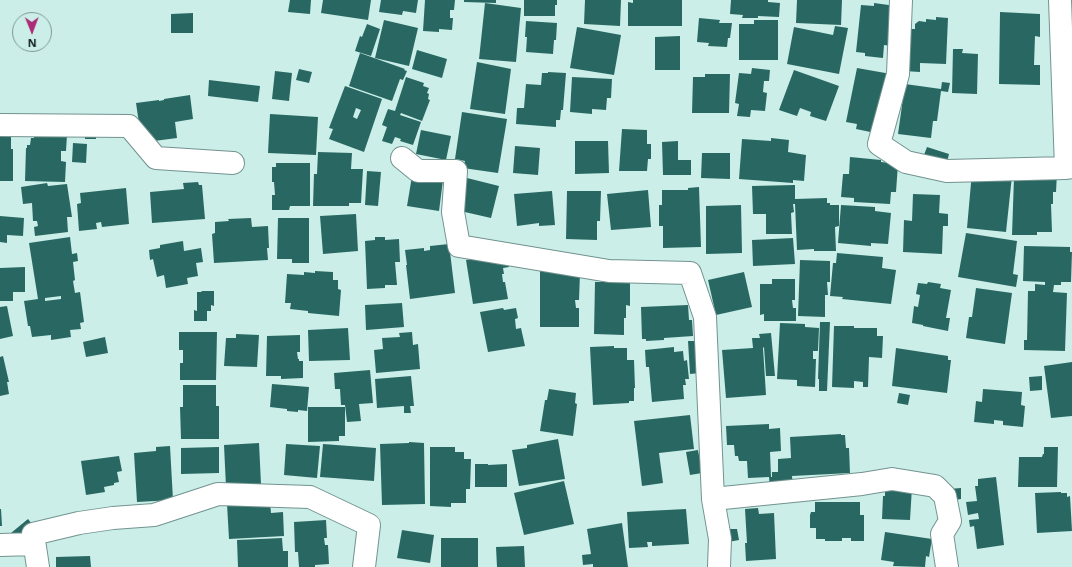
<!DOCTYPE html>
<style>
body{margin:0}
#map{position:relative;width:1072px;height:567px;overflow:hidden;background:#cbeee9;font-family:"Open Sans",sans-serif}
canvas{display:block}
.north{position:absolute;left:12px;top:12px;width:40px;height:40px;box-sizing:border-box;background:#cbeee9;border:1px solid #7f9996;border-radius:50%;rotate:179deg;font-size:11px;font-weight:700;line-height:16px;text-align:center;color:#0d1a19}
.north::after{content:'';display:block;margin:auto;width:14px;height:18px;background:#ac2c79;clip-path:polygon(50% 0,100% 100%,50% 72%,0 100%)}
</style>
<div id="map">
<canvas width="1072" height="567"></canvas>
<div class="north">N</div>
</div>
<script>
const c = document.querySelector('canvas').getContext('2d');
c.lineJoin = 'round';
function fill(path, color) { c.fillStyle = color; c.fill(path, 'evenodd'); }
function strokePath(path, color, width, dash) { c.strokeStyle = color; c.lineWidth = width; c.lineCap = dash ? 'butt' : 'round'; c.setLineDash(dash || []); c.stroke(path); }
fill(new Path2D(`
 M290 0H311L310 14 288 12Z
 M323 0H371L368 20 321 13Z
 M381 0H418L416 13 403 11 402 15 379 12Z
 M425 0H455L454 10H450V18H453L452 30 439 29V32L423 31Z
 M464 0H496V3L464 2Z
 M524 0H557V5H555V16H524Z
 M585 0H621L620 26 584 24Z
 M633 0H682V26H628V2L633 3Z
 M731 0H768V2L780 3 779 17 758 16V18H742L743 15 730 14Z
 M797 0H842L841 25 796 23Z
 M485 3 521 8 516 62 479 59Z
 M874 3 896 6 891 46 884 45 883 58 865 56V53L856 52 861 5 874 6Z
 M1000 12 1040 14V37L1035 36 1034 65H1040V85L999 84Z
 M193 13V33H171V14Z
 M936 17 948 18 946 64 920 63V72L904 71 906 46H910L911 29H915V24L919 21 926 22V19L936 20Z
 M699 18 720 20 719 23H732L730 38H728L727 47 708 46 709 43 697 42Z
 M384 20 418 28 409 66 375 58Z
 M754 20H778V60H739V24H754Z
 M526 21 557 23 556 40H554L553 54 526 52 527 37H525Z
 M367 24 380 29 371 56 355 51 360 36 362 37Z
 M835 26 848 28 839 74 787 64 794 27 833 35Z
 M577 27 621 35 614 75 570 68Z
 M680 36V70H655V37Z
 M953 49H963L962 53 978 54 977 94 952 93Z
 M417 50 447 59 442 78 412 69Z
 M360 53 405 69 404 70 407 71 403 80 400 79 392 101 349 86Z
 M477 62 511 69 505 114 470 109Z
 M752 68 770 70 769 81H764L763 92 767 93 765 111 751 110 750 117 737 116 739 104 735 103 739 73 751 74Z
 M857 68 891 74 880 134 856 129 857 124 846 122Z
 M299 69 312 72 309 83 296 80Z
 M794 70 839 86 826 121 810 116 811 112 800 108 797 116 779 110Z
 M275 71 292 73 289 101 272 99Z
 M548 72 566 73 563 110H561L560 120H556V127L516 124 517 108H524L526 84 541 85 542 73H548Z
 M705 74H730L729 113H692L693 77H705Z
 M406 77 424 83 423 86 429 88 427 93 429 94 428 99 430 100 422 121 401 113 400 115 421 122 413 145 400 141 401 139 395 137 392 144 382 141 387 127 382 125 388 109 395 111Z
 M572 77 612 79 611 98H607L606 110 592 109V114L570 112Z
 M209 80 260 86 258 102 208 96Z
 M942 82 950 83 948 92 941 91 937 121H933L931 138 898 134 905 84 941 89Z
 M345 86 382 99 364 152 329 139 333 129 329 128ZM356 108 361 110 357 119 353 117Z
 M190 95 193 119 175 122 177 138 154 141 140 130 136 103 159 100V101L164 100V99Z
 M462 112 507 119 498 173 463 168 465 161 455 159Z
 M270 114 318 117 316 155 268 153Z
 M622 129 647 130V144H651V159H648L647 171H619Z
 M34 130 67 135 66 151H61V161L66 162 65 182 25 181 26 148H27V145H30L31 138H34Z
 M421 130 451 136 446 160 416 154Z
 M0 132H7L6 137H11V149H13V181H0Z
 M85 133H100V137H96V139H85Z
 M771 138 789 140 788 152 806 155 804 181 793 180V183L739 179 742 139 771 141Z
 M575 141H608L609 173 575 174Z
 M678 141V160H691V175H663L662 142Z
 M73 143 87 144 86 163 72 162Z
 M515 146 540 148 538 175 513 173Z
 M927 147 949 154 947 162 924 155Z
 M318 152 352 153 351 169H363L361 203H349V206H313L314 174H317Z
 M702 153H730V179L701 178Z
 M850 157 881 160V162L898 164 896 192H891L890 204 854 202V198L841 197 843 174H849Z
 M276 163H310V206H290L289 210H272V195H275L274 182H272V167H276Z
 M367 171 381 172 378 206 365 205Z
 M972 172 1012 176 1006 232 967 228Z
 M1057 173 1056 192H1053V204H1051L1052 232H1037V235H1012L1014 178Z
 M412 176 443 180 439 211 407 206Z
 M463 177 499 186 491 218 456 210Z
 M198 182 199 185H202L205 219 152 223 150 192 184 189 183 183Z
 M47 183 48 186 67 184 72 217H67L68 232 35 236 34 227 38 226 37 221H33L32 203 23 204 21 187Z
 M795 185V199L827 198V203H830V205H839V226L835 227 836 251H814V249L797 250 795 204H793L794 212 791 213 792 234H766V214H753L752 186Z
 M699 187 701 247 663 248V226H659V205H662V190H688V188Z
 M126 188 129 224 102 227 101 222 96 223 97 229 79 231 77 204 81 203 80 193Z
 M648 190 651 227 611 230 607 194Z
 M552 191 555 225 539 226V223L517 226 514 194Z
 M567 191H601L600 221H597V240L566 239Z
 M913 194 940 195 939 213 948 214V226H943L942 254 903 252 904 220 912 221Z
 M741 205 742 253 706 254V206Z
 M841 205 875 207V211L891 213 888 244 871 243V246L838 243Z
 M356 214 358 251 323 254 320 216Z
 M0 216 24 218 23 236 7 235V243L0 242Z
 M251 218 252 227 268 226 269 248H267L268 260 214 263 212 234 215 233V222L229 221 228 219Z
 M278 218H309V263H292V259H277Z
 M966 233 1017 241 1013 274 1018 275 1016 287 958 277Z
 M70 237 72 254 77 253 78 261 73 262 75 280 73 281 75 293 80 292 84 322 80 323 81 329 70 330 71 337 51 340V335L32 337 30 326H28L24 301 38 299 29 243ZM61 296V299L45 301V298Z
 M375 237H385V240L399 239 400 262H395L397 285H385V288L367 289 365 241 375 240Z
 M793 238 795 264 753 266 752 240Z
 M183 241 184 251 201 248 203 262 196 263 198 276 187 278 188 284 166 288 164 275 157 277 153 259 150 260 149 250 160 248V245Z
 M449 244 455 293 410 299 406 265H407L405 250 424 248V251L430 250V246Z
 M1024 246 1070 247V252H1072L1071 282H1061V285H1054L1053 292 1067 293 1065 351 1024 350V340H1027L1028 291H1035V284L1045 285V282L1023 281Z
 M837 253 883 257 882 268 896 270 891 304 842 299 843 297 830 296 833 263H836Z
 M484 257H507L509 267 503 268 504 274H502L503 282H505L508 299 473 304 466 260Z
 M800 260 830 261V282H827L828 295H825V317L798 316Z
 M25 267V292H13V301H0V268Z
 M540 267 580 273 579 300H575L576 308H579V327H540Z
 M315 271 333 272V280H338V289L341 290 339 316 308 313V311L290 309 291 303H285L287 274 304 275V272L315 273Z
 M744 272 752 307 716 315 708 280Z
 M772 279H795V300H792L793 308H796V321H764V314L760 315V284H772Z
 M595 282H630V306L626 305V318H624V335L594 334Z
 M928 282 941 284 940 288 951 290 946 318H950L948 331 923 326V325L912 323 914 306 918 307 920 295 916 294 918 283 927 284Z
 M976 288 1012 293 1005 344 966 338 969 317H972Z
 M201 291H214V306L211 305V311H207V321H194V310L197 311V292H202Z
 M402 303 404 327 366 330 365 305Z
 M688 305 689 320H692L693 336 664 338V340L646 341V339H642L641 307Z
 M7 306 13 336 0 339V307Z
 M503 308 504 310 516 308 518 318 515 319 516 329 521 328 525 346 488 352 480 312Z
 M820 322H830L827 391H819V379H818Z
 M780 323 805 324V327L819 328 818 351H813V359H816L815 387 797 386V380L777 379Z
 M834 326H854V328H877V336H883L882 358 869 357 868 387H863V382L854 381V388L832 387Z
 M348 328 350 360 309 361 308 330Z
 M179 332H217L216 380H180V363H183V350H179Z
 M412 332 413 345 418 344 420 369 376 373 374 350 383 349 382 338 400 337 399 333Z
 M771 333 775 376H766L764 347 763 348 766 395 726 398 722 350 753 348 752 338H760L759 334Z
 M236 334 259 335 257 367 224 366 226 338H236Z
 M300 335V352H297L298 359H299V361H303V378L281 379V376H266L267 336Z
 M105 337 108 353 86 357 83 342Z
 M688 341H698L700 373 690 374Z
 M614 346V348H627V360H634L635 388H634V401H629V403L593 405 590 347Z
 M674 347V352L683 351 684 361 687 360 689 379H685L686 385H683L684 399 652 402 649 367H646L645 350Z
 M896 348 948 356V360H951L947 393 892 386Z
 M3 356 9 382H7L9 394 0 396V357Z
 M1072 362V416L1051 418 1044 366Z
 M370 370 373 403 359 404 361 421 347 422 345 405H341L340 389H335L334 373Z
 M411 376 414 406H410L411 413H404V406L377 408 375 379Z
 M1042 376V390L1030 391 1029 377Z
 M272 384 309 387 307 411 298 410V412L287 411V409L270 407Z
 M183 385H216V406H219V439H181L180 407H183Z
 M549 389 576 393 575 403 577 404 573 436 540 431 545 400H547Z
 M983 389 1022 392 1021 405 1025 406 1023 427 1003 425V421L994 420V424L974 422 976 401 982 402Z
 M899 393 910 395 908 405 897 403Z
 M308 407H345V436H339V441L308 442Z
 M690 415 694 449 659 453 663 483 642 486 634 421Z
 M769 424V429L780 428 781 451 770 452 771 477H772V472H778V459L791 458 790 437 841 434V435H845L846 448H849L850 473 792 476 793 486 770 491 769 477 748 478 747 461H739L738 456H735L734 445H727L726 426Z
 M558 439 565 479 519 486 512 450 527 448V445Z
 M409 442 424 443 425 504 382 505 380 444 409 443Z
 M259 443 261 484 226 487 224 445Z
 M286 444 320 446 317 478 284 475Z
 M323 444 376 448 374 481 320 477Z
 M170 446 173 500 137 502 134 453 156 451V447Z
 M219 447V473L181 474V448Z
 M430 447H455V452H464V459H471L470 489H466V503H451V507L430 506Z
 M1044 447H1058L1057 487H1018L1019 457H1042L1043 454H1044Z
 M698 450 702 473 690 475 686 452Z
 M119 456 122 471 117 472 119 482 114 483V485L104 487 105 492 86 495 81 461Z
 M475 464H488V465L507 464V487H475Z
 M996 477 1004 545 977 549 974 526 970 527 969 520 979 519 978 513 968 515 966 502 977 501 975 486H978V479Z
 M564 481 574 524 524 535 514 493Z
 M885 486 912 487 910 520 882 519 883 496H885Z
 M961 488V499L949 501 948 489Z
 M1061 492V493H1067V497L1070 496 1072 531 1037 533 1035 493Z
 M270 502 271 513 283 512 284 536 229 539 227 504Z
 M815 502H860V515H864V541H851V538H842V541H825V539H816V528H810V515L811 512H815Z
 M758 508 759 514 774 513 776 559 746 561 745 543H747L745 509Z
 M0 509H1L2 526H0Z
 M686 509 689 544 652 546V542H647L648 547 629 548 627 512Z
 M28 519 32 524 15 538 11 533Z
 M326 520 327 538H324L325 545H328L329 564 315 565V567H299L298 552H295L294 522Z
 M622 523 628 567H593V564L583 565 582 555 591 554 587 529Z
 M727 529H737L739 540 728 542Z
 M402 530 434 535 430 563 397 558Z
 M885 532 932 539 929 557 926 556 925 567 893 566 894 562 881 560Z
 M282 538 283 551H288V567H238L237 540Z
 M441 538H478V567H441Z
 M524 546 525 567H497L496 547Z
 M90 556 91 567H56V557Z`), '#296862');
const minor = new Path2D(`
 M901 0 898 74 879 144 906 162 947 171 1066 168
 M1060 0 1066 168 1072 167
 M0 125 129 126 156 158 233 163
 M402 158 418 171H456L453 212 459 246 609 271 690 273 705 317 713 499 720 539 719 567
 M713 499 862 484 892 479 935 486 945 496 950 521 942 534 947 567
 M0 545 34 544
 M38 567 33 534 79 523 113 518 154 515 218 494 310 497 369 525 364 567`);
strokePath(minor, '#72938f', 24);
strokePath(minor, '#fff', 22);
</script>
